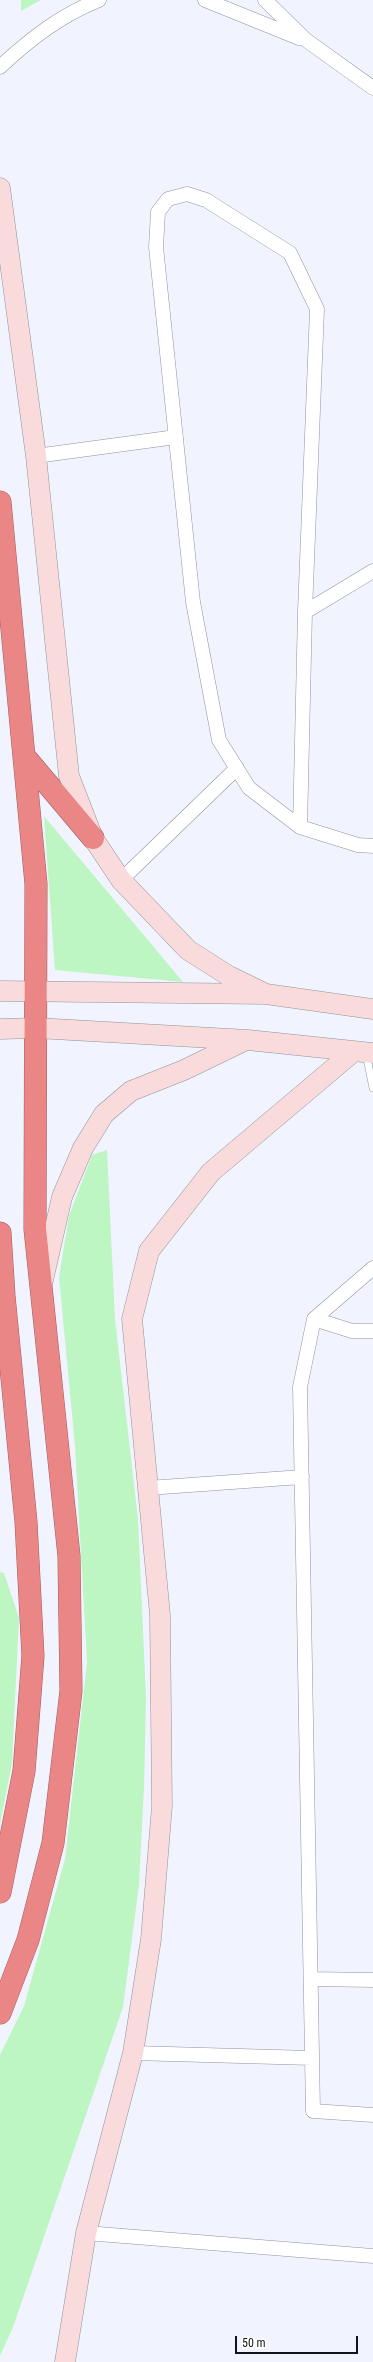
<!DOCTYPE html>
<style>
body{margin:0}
#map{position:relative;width:373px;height:2362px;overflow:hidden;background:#f1f4ff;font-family:"Roboto Condensed",sans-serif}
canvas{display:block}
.scale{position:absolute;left:235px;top:2336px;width:123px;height:18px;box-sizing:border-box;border:2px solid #121316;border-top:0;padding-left:5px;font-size:12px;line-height:14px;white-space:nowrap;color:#121316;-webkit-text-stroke:3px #fff;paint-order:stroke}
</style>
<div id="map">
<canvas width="373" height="2362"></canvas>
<div class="scale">50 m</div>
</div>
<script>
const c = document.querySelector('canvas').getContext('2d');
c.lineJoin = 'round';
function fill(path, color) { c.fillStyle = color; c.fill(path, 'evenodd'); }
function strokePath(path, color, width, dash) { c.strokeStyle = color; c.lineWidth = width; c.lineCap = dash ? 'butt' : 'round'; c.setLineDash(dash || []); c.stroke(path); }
fill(new Path2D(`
 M21 0H41L21 11Z
 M44 816 183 982 55 970Z
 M107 1150 115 1319 138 1519 146 1698 144 1787 139 1885 123 2007 13 2327 0 2356V2055L24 2006 65 1859 87 1662 75 1446 59 1277 69 1216 92 1155Z
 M0 1572 4 1573 19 1618 12 1763 0 1824Z`), '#bdf5c3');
const lane = new Path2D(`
 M366 1053 373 1088`);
const street = new Path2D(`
 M205 0 299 38
 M265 0 306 40 373 88
 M0 67C30 39 61 15 99 0
 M36 456 176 437
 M305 612 373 571
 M300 827 305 612 317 309 290 253 206 200 187 194 168 199 158 212 156 247 193 602 219 740 249 788 300 827 358 845 373 846
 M121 880 237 768
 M373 1268 314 1319 300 1387 313 2111 373 2115
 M314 1319 352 1331H373
 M148 1488 302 1477
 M311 1979 373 1980
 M133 2053 312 2058
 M86 2233 373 2256`);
const secondary = new Path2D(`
 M0 188 36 456 69 776 93 838 121 880 188 950 229 976 266 994
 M0 991 266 994 373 1009
 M0 1029 36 1028 248 1040 373 1053
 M43 1280 62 1197 83 1148 104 1114 131 1091 184 1070 246 1040
 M65 2362 86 2233 133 2053 151 1939 162 1806 160 1615 132 1319 149 1251 211 1172 353 1052`);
const highway = new Path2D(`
 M0 502 36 884 35 1229 69 1556 71 1691 53 1843 28 1940 0 2013
 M24 756 93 838
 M0 1233 4 1296 26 1522 33 1656 24 1771 0 1892`);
strokePath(lane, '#8f939c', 8);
strokePath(street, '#8f939c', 15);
strokePath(secondary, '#8f939c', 21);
strokePath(highway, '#9e5e5f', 23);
strokePath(lane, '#fff', 7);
strokePath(street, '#fff', 14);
strokePath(secondary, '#f9dbdb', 20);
strokePath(highway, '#ea8686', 22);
</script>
